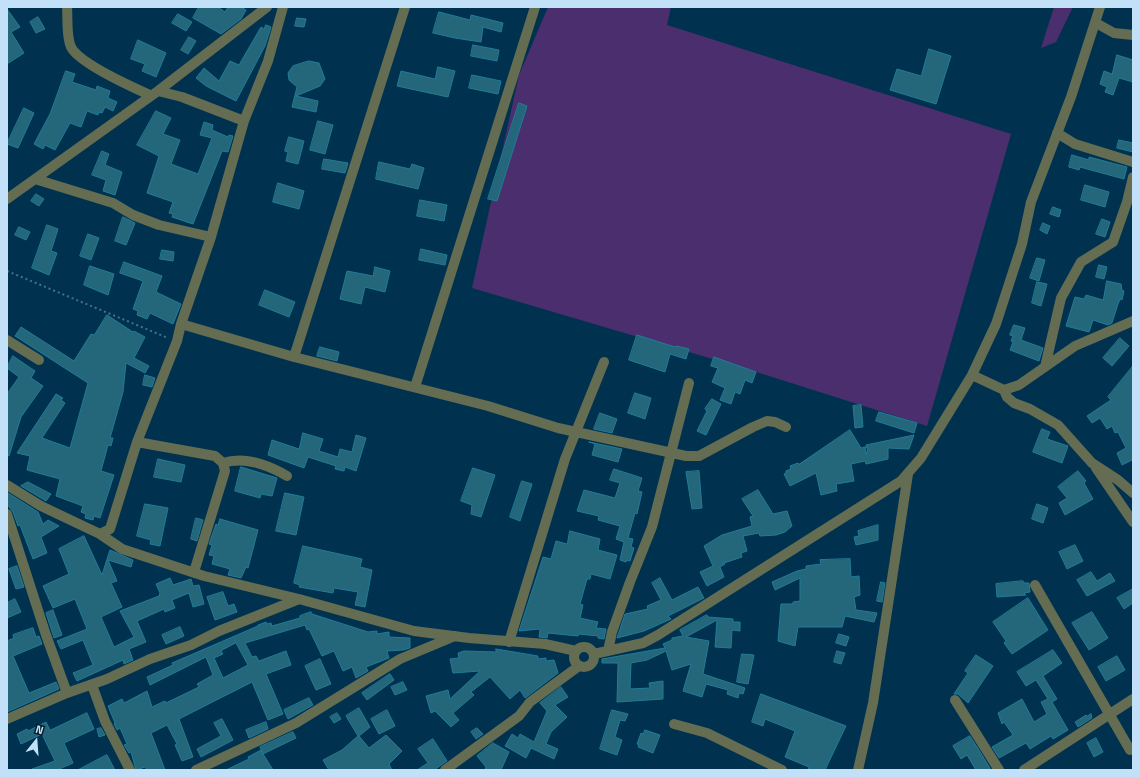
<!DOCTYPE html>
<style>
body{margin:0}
#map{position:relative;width:1140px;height:777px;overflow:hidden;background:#003250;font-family:"Titillium Web",sans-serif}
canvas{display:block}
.frame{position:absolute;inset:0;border:8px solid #c2e0f8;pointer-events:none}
.north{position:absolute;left:16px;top:721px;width:40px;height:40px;-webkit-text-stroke:3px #02192a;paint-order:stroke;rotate:17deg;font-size:11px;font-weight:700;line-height:16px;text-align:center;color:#c2e0f8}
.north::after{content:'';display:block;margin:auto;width:14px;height:18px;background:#c2e0f8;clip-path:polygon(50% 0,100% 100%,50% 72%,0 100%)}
</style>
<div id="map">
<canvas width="1140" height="777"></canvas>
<div class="frame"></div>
<div class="north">N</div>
</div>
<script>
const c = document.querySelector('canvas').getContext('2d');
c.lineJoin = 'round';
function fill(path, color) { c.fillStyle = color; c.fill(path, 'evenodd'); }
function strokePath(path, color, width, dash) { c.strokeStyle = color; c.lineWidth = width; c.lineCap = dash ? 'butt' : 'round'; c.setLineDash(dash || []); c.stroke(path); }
fill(new Path2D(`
 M548 7H671L667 25 1011 134 927 426 750 370 472 288 519 75Z
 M1054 7H1073L1056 42 1041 48Z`), '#4a2e6d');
const building = new Path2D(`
 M199 7H218L225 12 228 7H241L246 10 241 19 221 34 193 18Z
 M7 9 20 27 11 32 24 53 7 64Z
 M439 12 470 20 471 15 503 23 501 32 483 27 481 42 455 38 433 33Z
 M178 14 192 22 186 31 172 23Z
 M38 17 45 29 36 33 30 22Z
 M297 18 306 19 304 27 295 26Z
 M266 25 271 27 265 46 236 101 206 86 196 78 204 68 219 81 230 61 239 65 261 27 264 29Z
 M189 37 196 41 188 54 181 50Z
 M138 40 166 53 156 77 142 71 145 64 131 59Z
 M473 45 499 50 497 61 471 56Z
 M929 49 951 56 936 104 890 90 897 69 921 76Z
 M1117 55 1133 60V82L1119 78 1113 95 1105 92 1107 87 1100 84 1104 71 1112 74Z
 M309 61 319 63 325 79 320 86 296 96 318 101 316 112 292 107 297 87 289 80 288 73 293 66Z
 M438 67 455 71 448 97 397 86 401 71 435 79Z
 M66 71 75 74 72 82 96 90 97 86 110 91 108 98 117 102 113 111 105 107 102 113 99 112 98 115 87 111 81 127 70 123 55 150 45 145 43 149 34 144 50 114Z
 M472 75 501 81 498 94 469 88Z
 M519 103 527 106 497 201 488 199Z
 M24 108 34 113 18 148 7 144Z
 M156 111 171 118 163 134 180 140 171 164 198 174 212 138 200 135 204 122 213 125 212 130 228 137 229 135 233 136 228 152 222 151 193 224 172 217 173 214 169 213 173 202 147 193 159 156 137 145Z
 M318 121 333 125 325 154 310 150Z
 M289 137 304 141 298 164 286 161 288 152 285 151Z
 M1119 140 1133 143V152L1117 148Z
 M102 151 109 154 105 165 122 172 115 195 103 191 106 180 92 175Z
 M1072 155 1089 160V157L1127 167 1124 179 1080 167 1079 170 1069 167Z
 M324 159 348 163 345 173 322 169Z
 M379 162 410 169 412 164 424 168 418 189 376 179Z
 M278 183 304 191 299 209 273 202Z
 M1085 185 1109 192 1105 207 1081 200Z
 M36 194 44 199 39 206 31 201Z
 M420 200 447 205 444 221 417 216Z
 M1053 207 1061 210 1059 217 1050 214Z
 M123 217 135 223 126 245 115 241Z
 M1102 219 1110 222 1105 237 1096 234Z
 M1043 223 1050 226 1047 234 1040 230Z
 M47 225 58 229 51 251 57 253 49 275 32 268Z
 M19 227 30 232 26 240 15 235Z
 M88 234 99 238 91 260 80 256Z
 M421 249 447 255 445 265 419 260Z
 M162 250 174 252 173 261 160 259Z
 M1037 258 1045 260 1039 281 1030 278Z
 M124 262 162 276 156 292 181 304 173 324 150 313 147 319 137 315 138 311 133 309 143 281 120 273Z
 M1099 265 1107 267 1104 279 1096 277Z
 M90 266 114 274 108 295 84 285Z
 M375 267 390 271 385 292 365 287 361 304 340 299 347 271 373 276Z
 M1107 281 1121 284 1122 290 1124 291 1122 300 1120 299 1118 304 1112 323 1108 325 1093 320 1089 332 1066 326 1075 297 1084 299 1086 295 1103 300Z
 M1037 282 1047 284 1041 306 1032 303Z
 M265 290 295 302 289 317 259 305Z
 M107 315 133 332 134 331 145 337 134 358 149 366 145 373 126 363 123 392 110 438H113L111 446 108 445 101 471 114 475 100 518 94 516 93 520 85 518 86 514 81 512 83 506 56 496 60 479 27 470 30 456 17 453 56 394 63 398 61 400 65 403 42 438 70 448 88 383 15 336 21 327 74 361 91 334 94 335Z
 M1014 325 1025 328 1021 340 1043 348 1039 361 1010 350 1013 342 1011 341 1013 336 1010 335Z
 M637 335 675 347 676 346 689 349 686 359 670 354 665 372 629 360Z
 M1120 338 1129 346 1112 366 1103 358Z
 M320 347 339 352 337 361 317 356Z
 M13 356 35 371 31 378 43 386 21 417 9 456 7 455V394L19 377 7 368Z
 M714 357 756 372 752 383 745 380 740 394 735 392 731 404 720 400 725 388 712 382 718 368 711 366Z
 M1133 366V463L1132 460 1122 465 1117 453 1126 448 1118 432 1115 433 1112 426 1107 429 1100 418 1092 423 1087 416 1111 400 1108 397Z
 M145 375 155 378 152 387 143 385Z
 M635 393 651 398 645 419 628 413Z
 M712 399 721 404 706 435 697 431 707 411 705 409Z
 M861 405 863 427 855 428 853 406Z
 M879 412 917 423 914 433 876 421Z
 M600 413 617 419 612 433 594 429Z
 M1042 429 1050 432 1047 439 1068 446 1062 463 1033 452Z
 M850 430 861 448 865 447 866 455 868 448H866V445L914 435 909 449 888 448V459L866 464 865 461 851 464 854 481 836 484 837 491 821 495 816 473 790 486 784 474 786 473V471L791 469 790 466 798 463 799 464Z
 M303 433 323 439 319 451 338 457 340 449 352 452 356 435 366 438 356 471 345 467 344 471 335 469 336 466 308 457 304 468 268 455 272 440 299 449Z
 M589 442 622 449 618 462 592 455 595 444Z
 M158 459 185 465 181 482 154 477Z
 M241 467 277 478 272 496 261 494 260 498 235 491Z
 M473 468 495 475 481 517 471 514 472 505 461 501Z
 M614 469 642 478 638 491 642 492 637 514 635 513 628 538 633 539 631 547 634 548 630 561 627 560 626 562 620 560 624 542 616 539 620 526 598 520 599 516 577 511 584 490 615 498 620 483 610 480Z
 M699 471 702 508 692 509 686 472Z
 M1078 471 1086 481 1084 483 1093 499 1065 515 1059 503 1067 498 1058 487Z
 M522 481 532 484 520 521 510 517Z
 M28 482 51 494 46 501 21 486Z
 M758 490 773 514 787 511 792 526 785 532 776 535 760 536 759 533 743 536 747 551 741 553 742 557 724 563 725 564 720 567 724 577 707 586 700 572 713 566 704 546 722 535 752 526 750 517 753 516 742 499Z
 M8 493 38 512 43 524 48 520 59 526 41 537 47 553 33 559 20 525 18 526 13 512 7 504Z
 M285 493 304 497 296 535 276 531Z
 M145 504 168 508 160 546 150 544 151 540 137 536Z
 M1037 504 1048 508 1043 523 1032 519Z
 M196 518 203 520 197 541 191 539Z
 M220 519 258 530 248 568 246 567 241 578 228 575 230 569 212 564 214 556 209 555 212 545 209 544 216 524 218 525Z
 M878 525V540L856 545 854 537 859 536 858 531Z
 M570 531 600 539 598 550 617 555 610 579 591 574 590 579H587L580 604 583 605 580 618 598 622 596 628 606 629 604 639 598 638V636L579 634 578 636 548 633 547 638 539 637 540 629 519 631 543 557 551 559 556 541 567 544Z
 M84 536 102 575 110 550 133 560 131 567 108 560 117 581 111 583 122 607 101 617 114 647 134 637 120 611 159 596 160 593 156 584 170 578 173 585 191 579 193 586 199 585 204 604 193 607 189 593 172 600 175 608 165 612 164 609 137 621 146 642 129 649 133 660 124 664 123 660 77 681 73 673 93 665 83 640 61 649 57 641 87 629 75 599 53 608 43 586 69 574 59 549Z
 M1075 545 1083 561 1067 569 1059 552Z
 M303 546 362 559 360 567 372 570 365 607 355 605 358 592 334 588 333 593 299 587 300 585 294 583Z
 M850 559 851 577 859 576 860 595 854 597 856 610 877 613 874 622 845 616 842 627H798L795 646 778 641 781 604H793V602L800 601V578L775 590 772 582 797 571 806 569V566L821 564 820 560Z
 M17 566 24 587 16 589 9 569Z
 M1091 572 1097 581 1110 573 1115 581 1087 596 1077 580Z
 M660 578 672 600 698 587 704 598 668 616 671 619 644 631 617 638 625 614 648 609 647 606 661 600 652 583Z
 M1023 581 1024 583H1029L1030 592 1024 593 1026 595 997 597 996 584Z
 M881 582 885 583 882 602 877 601Z
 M1133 589V603L1124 609 1117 598Z
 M223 592 228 606 234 604 237 612 215 620 207 597Z
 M1028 598 1048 630 1012 654 1004 643 1006 641 993 622Z
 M15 599 21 612 7 618V603Z
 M53 610 62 635 54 638 46 613Z
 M311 612 312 614 368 632 377 631V634L389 632V637L410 638V648L403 650 387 651 389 658 366 667 368 671 356 678 352 667 343 671 334 651 322 656 309 629 307 630 305 625 245 643 252 657 256 656 259 661 286 651 291 665 266 674 283 714 268 720 252 682 179 719 193 757 182 761 175 745 177 744 167 725 151 733 165 770H147L145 767 136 770 131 752 129 753 124 745 127 744 120 728 117 730 114 724 115 723 108 706 122 699 124 703 147 691 152 707 165 701 166 703 199 687 197 684 213 675 206 657 150 685 147 677 173 665 172 663 258 626V625L266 622 267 624 271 623 272 626 300 618V616ZM236 643 248 665 223 678 214 658 223 654 221 651Z
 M1092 612 1108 638 1089 650 1072 623Z
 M707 615 708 617 733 619V622H740V631L732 630 731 648 715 647 717 620 686 637 709 641 703 674 745 688 743 694 739 693 738 698 727 694 728 690 706 684 702 697 683 691 691 664 672 670 666 651 647 660 631 663 630 689 650 688 649 683 663 681V699L617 702 618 663H602V659L665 648 663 644 672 640V638L683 636 680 630Z
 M180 627 184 636 166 644 162 635Z
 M33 628 36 637 39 636 42 644 13 656 29 693 56 682 59 689 7 712V641L14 638 13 635Z
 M839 634 849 637 846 646 836 643Z
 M496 649 538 656V659L546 658V661L554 660 558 673 525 698 520 690 510 699 490 677 471 692 474 695 453 713 459 720 451 727 435 711 431 713 426 696 448 690 450 699 480 671 453 673 450 659 459 658 458 653 464 651 496 652Z
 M1053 650 1062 663 1043 676 1057 699 1052 702 1068 730 1053 739 1051 736 1030 749 1026 743 999 758 992 747 1013 735 1004 722 1002 724 998 713 1022 699 1034 722 1047 714 1041 702 1048 699 1036 680 1026 686 1017 672Z
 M837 651 845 653 841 664 834 662Z
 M742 654 754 655 748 684 737 682Z
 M976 655 993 666 968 703 958 694H954L968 673 965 671Z
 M1117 656 1125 670 1106 681 1098 667Z
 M320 659 331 684 316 690 305 666Z
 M390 674 394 680 367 700 362 693Z
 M403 682 407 690 395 695 391 687Z
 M561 687 568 697 555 705 567 717 551 732 546 744 558 749 554 759 531 748 526 758 505 746 512 734 518 738 520 734 534 742 547 711 540 703Z
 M761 694 846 726 825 770H808L809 767 785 757 795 731 765 719 763 726 752 722Z
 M309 698 313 705 288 719 284 710Z
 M359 708 370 727 359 736 369 748 386 735 402 751 389 764 392 770H329L323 760 342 750 358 736 346 716Z
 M387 710 395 726 379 734 371 719Z
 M612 710 628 714 625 721 620 720 615 737 622 740 617 755 600 749Z
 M87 713 94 729 64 743 73 763 57 770H32V769L55 761 42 734 21 744 17 734 27 729 28 731 46 722 50 730Z
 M337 713 341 719 334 723 330 717Z
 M1091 714 1092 718 1078 727 1075 722 1086 715 1087 716Z
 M222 719 233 740 201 757 197 749 221 736 214 723Z
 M266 722 268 729 249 738 246 730Z
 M101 728 105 735 99 737 97 729Z
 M477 728 483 734 476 739 471 732Z
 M645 730 660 735 653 753 638 747 639 745 637 744 641 733 643 734Z
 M293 732 296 738 263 754 273 770H226L249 759 248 757 261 750 263 754 260 747Z
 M970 736 979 750 991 770H976L967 755 961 759 953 746Z
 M1096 738 1103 752 1094 757 1087 743Z
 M433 739 447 761 434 770H417L428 763 418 749Z
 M493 743 509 752 501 770H485L486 767 477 756Z
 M107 755 115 770H78Z`);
fill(building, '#24667a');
strokePath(building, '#217c97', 1);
strokePath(new Path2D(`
 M7 271 168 338`), '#46718d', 2, [2, 3]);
strokePath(new Path2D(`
 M67 7C68 19 66 36 71 47 79 63 132 87 150 95
 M1096 23 1114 33 1133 35
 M158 91 182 97 244 121
 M1057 133 1075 144 1133 162
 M35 179 113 203 133 215 159 225 211 237
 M7 199 158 91 267 7
 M181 324 294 357 488 406 558 428 686 456H699L753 427 767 421 775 422 786 427
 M7 340 39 360
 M294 357 405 7
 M1045 367 1061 298 1081 262 1113 242 1127 202 1133 177
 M972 375 1004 390 1019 385 1075 346 1133 321
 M415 387 535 7
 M1004 390 1007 397 1014 403 1030 409 1058 425 1092 463 1118 480 1133 493
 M137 442 215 456 223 463 225 471 194 572
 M223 463C245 456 268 465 287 476
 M1096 468 1133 522
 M7 485 41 506 100 534 122 549 204 576 299 599
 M7 514 46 635 67 693
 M100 534 110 529 137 442 177 341 181 324 211 237 244 121 268 61 283 7
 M1035 585 1130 750
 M509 642 565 459 604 362
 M574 657a10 10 0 1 1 20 0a10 10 0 1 1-20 0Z
 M608 651 612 632 630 582 652 527 689 383
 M594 654 643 643 658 635 901 481 921 458 972 375 996 324 1022 244 1031 202 1071 97 1100 7
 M92 685 105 721 130 770
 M955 700 999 770
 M7 719 67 693 107 679 150 659 191 645 219 631 299 599 414 631 469 638 545 644 576 651
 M674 724 707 733 782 770
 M196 770 296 723 400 659 455 636
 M445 770 519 716 530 702 579 666
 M858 770 873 703 908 474
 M1024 770 1133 699`), '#646c52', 10);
</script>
